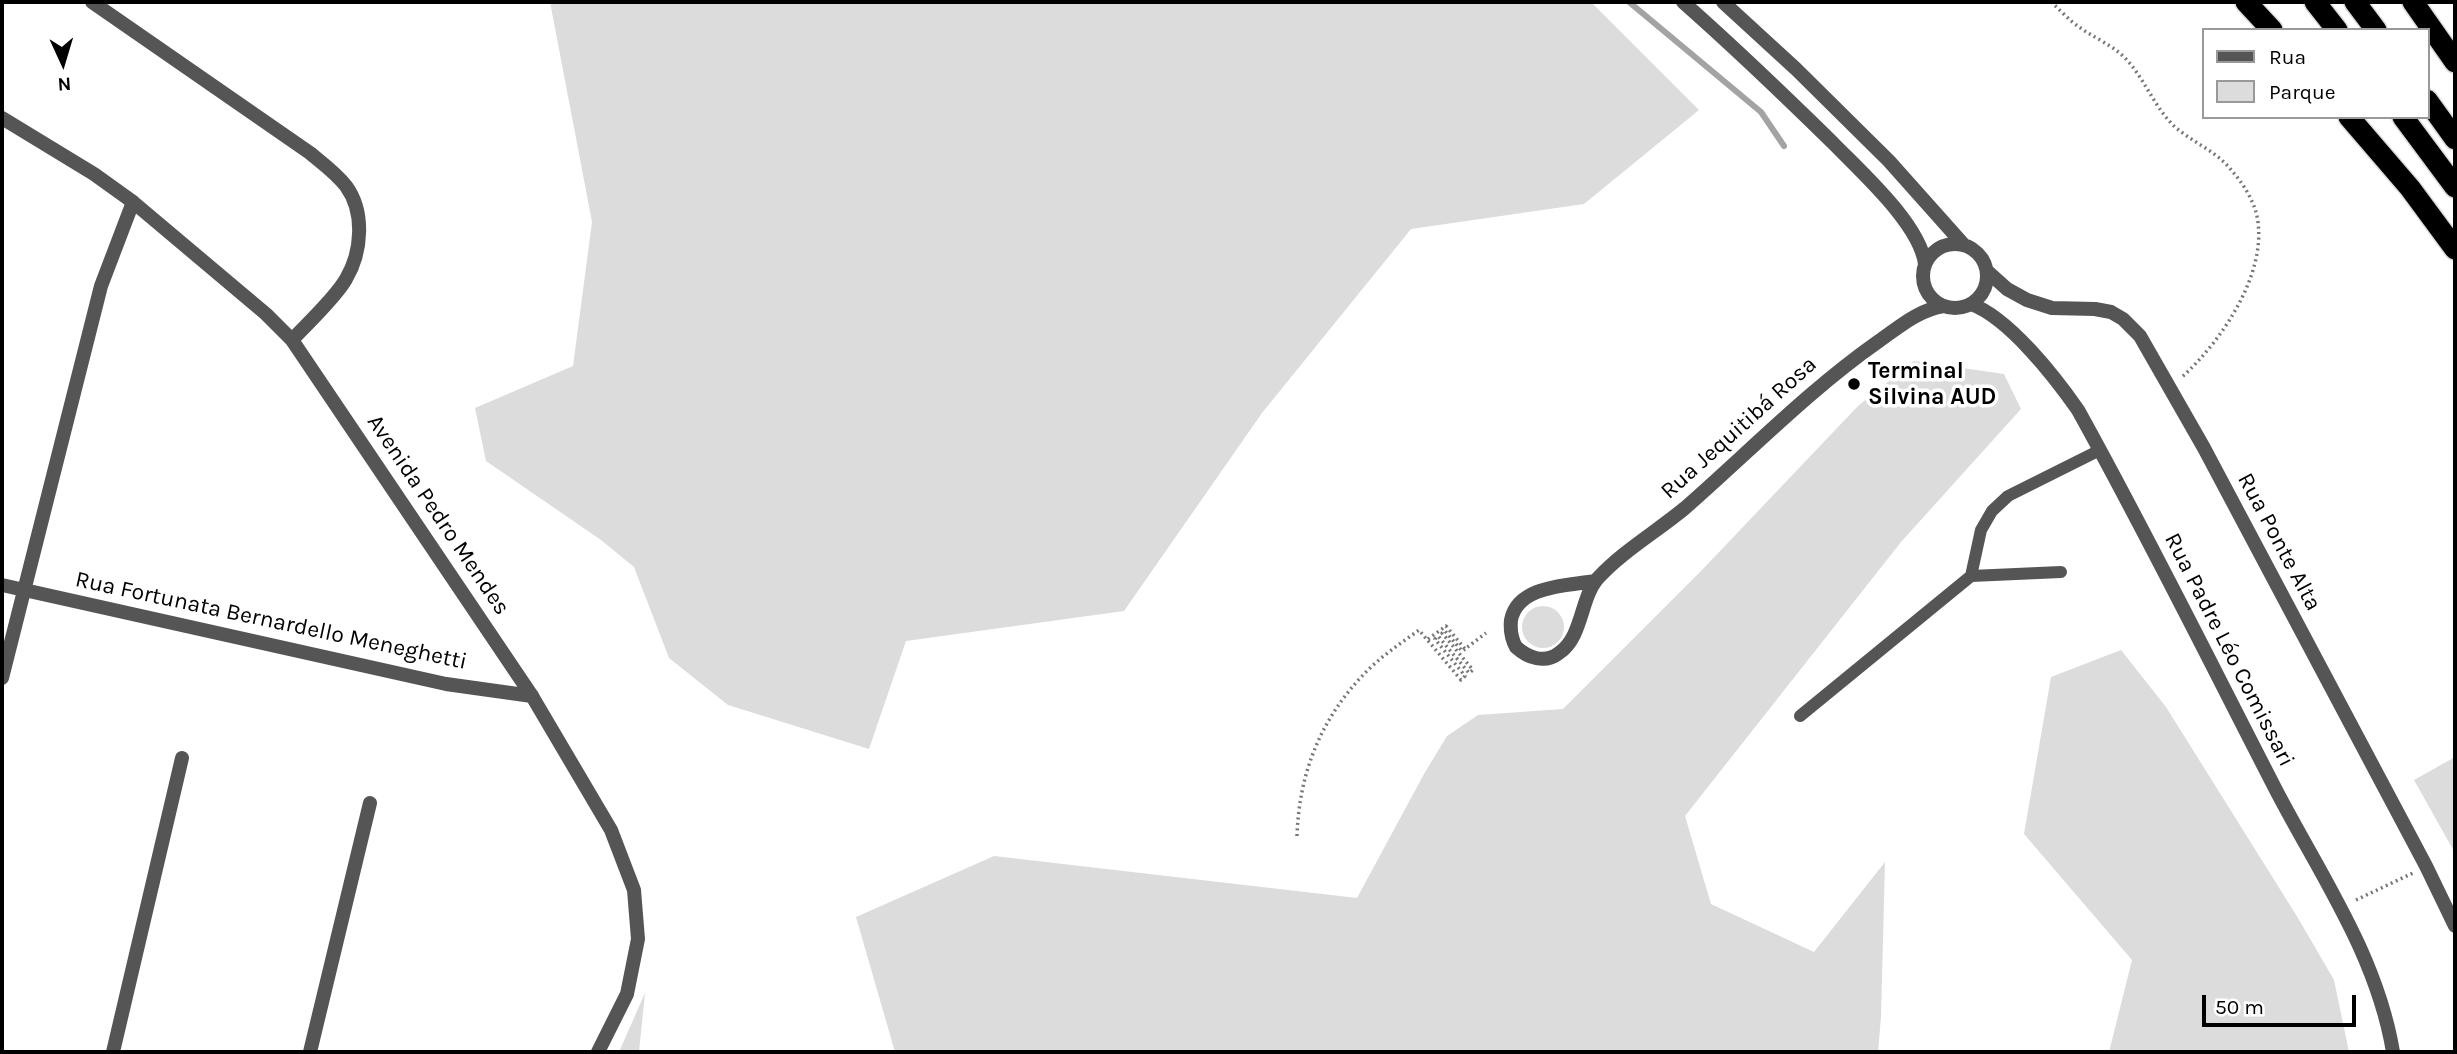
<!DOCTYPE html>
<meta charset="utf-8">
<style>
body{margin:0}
#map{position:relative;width:2457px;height:1054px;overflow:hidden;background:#fff;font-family:Karla,sans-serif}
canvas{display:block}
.frame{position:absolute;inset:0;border:4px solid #000;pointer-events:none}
.legend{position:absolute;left:2202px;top:28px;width:228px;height:91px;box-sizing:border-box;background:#fff;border:2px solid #999;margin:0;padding:9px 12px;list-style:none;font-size:21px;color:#000}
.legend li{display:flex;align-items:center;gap:14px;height:35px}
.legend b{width:35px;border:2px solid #999}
.north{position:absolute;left:28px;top:28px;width:70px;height:70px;-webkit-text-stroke:5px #fff;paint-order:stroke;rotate:176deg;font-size:19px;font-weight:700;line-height:28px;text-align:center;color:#000}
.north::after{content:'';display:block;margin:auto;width:24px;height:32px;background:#000;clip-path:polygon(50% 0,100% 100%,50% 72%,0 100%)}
.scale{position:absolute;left:2202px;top:995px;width:154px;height:32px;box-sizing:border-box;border:4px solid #000;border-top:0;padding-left:9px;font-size:21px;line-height:24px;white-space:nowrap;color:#000;-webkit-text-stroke:5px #fff;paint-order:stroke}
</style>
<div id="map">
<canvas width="2457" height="1054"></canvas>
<div class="frame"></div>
<ul class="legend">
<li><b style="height:9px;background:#555"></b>Rua</li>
<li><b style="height:19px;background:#dcdcdc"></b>Parque</li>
</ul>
<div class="north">N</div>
<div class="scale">50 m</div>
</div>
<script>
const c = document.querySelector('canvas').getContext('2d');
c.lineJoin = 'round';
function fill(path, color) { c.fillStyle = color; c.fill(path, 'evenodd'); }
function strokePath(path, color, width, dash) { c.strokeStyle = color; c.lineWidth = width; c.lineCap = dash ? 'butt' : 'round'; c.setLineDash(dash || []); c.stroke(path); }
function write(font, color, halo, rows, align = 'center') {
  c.font = font + ' Karla,sans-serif'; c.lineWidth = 7; c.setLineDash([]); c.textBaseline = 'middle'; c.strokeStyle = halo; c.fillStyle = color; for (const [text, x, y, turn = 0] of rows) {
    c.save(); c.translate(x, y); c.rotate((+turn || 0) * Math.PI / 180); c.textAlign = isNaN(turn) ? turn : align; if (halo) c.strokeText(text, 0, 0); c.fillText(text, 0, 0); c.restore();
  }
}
fill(new Path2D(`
 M550 2H1591L1699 110 1584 204 1411 229 1262 413 1124 611 906 641 869 749 728 705 669 658 634 567 601 540 486 461 475 408 573 366 592 222Z
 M1914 361 2004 374 2021 409 1901 542 1685 816 1711 904 1814 952 1885 862 1881 1017 1878 1052H895L856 917 994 856 1357 898 1424 774 1447 736 1478 715 1563 709 1702 570 1858 406Z
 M1522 627a21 21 0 1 1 42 0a21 21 0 1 1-42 0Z
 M2121 650 2166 707 2298 918 2334 980 2349 1052H2109L2132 960 2024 834 2051 677Z
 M2455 757V853L2414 780Z
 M645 993 639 1052H619Z`), '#dcdcdc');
strokePath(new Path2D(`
 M1629 2 1761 112 1784 146`), '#a3a3a3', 6);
const motorway = new Path2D(`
 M2246 2 2272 30
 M2315 2 2337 30
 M2355 2 2376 30
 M2413 2 2455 62
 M2427 100 2455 139
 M2349 117 2410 188 2455 249
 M2403 117 2455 187`);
strokePath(motorway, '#dbdbdb', 24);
strokePath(new Path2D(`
 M2051 2C2060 10 2069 20 2079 27 2094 38 2113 45 2127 60 2145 80 2154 106 2173 125 2191 142 2217 151 2232 171 2242 182 2252 198 2256 212 2271 269 2222 341 2182 377
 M1428 639 1446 626 1465 649 1486 633
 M1297 836C1299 774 1320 720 1364 674 1380 657 1400 644 1419 630L1461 680 1465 676 1435 639 1438 636 1469 673 1473 670 1442 633 1445 631 1462 651 1465 649
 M2356 900 2413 873`), '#777', 3.5, [2, 3.5]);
strokePath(new Path2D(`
 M1971 576 2061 572
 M1800 716 1971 576 1981 530 1992 511 2008 496 2100 450`), '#555', 12);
strokePath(new Path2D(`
 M92 2 310 153C322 163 336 173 346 186 365 212 362 252 346 279 336 297 307 324 292 340
 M1683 2C1734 47 1783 94 1832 142 1860 171 1920 224 1925 264
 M1723 2 1796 69 1889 161 1963 244
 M1923 276a32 32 0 1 1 64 0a32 32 0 1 1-64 0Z
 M1987 271 2007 289 2027 300 2052 308 2095 309 2111 312 2123 319 2140 336 2204 448 2426 866 2455 926
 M1971 304C2009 318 2055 377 2078 410 2148 536 2211 664 2277 792 2321 876 2377 956 2393 1052
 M1595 581C1567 586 1518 585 1511 620 1510 630 1511 638 1516 647 1528 658 1545 664 1559 653 1583 637 1580 598 1598 578 1623 551 1656 532 1685 508 1749 452 1809 390 1879 341 1899 327 1918 310 1944 306
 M2 585 446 684 532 696
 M2 678 101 286 133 202
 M113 1052 182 758
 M310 1052 370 803`), '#555', 14);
strokePath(new Path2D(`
 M2 118 94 174 133 202 266 314 292 340 532 696 611 830 634 890 638 939 627 994 598 1052`), '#555', 14);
strokePath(motorway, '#000', 21);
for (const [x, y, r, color] of [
 [1854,384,7,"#000"]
]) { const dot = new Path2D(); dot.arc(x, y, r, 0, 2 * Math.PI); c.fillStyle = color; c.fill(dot); strokePath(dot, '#fff', 2.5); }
write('bold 23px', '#000', '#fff', [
 ["Terminal",1868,371],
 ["Silvina AUD",1868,397]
], 'left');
write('23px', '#000', '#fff', [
 ["Rua Jequitibá Rosa",1739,428,-42],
 ["Avenida Pedro Mendes",438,515,56],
 ["Rua Ponte Alta",2279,542,62],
 ["Rua Fortunata Bernardello Meneghetti",271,621,12],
 ["Rua Padre Léo Comissari",2229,650,63]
]);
</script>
